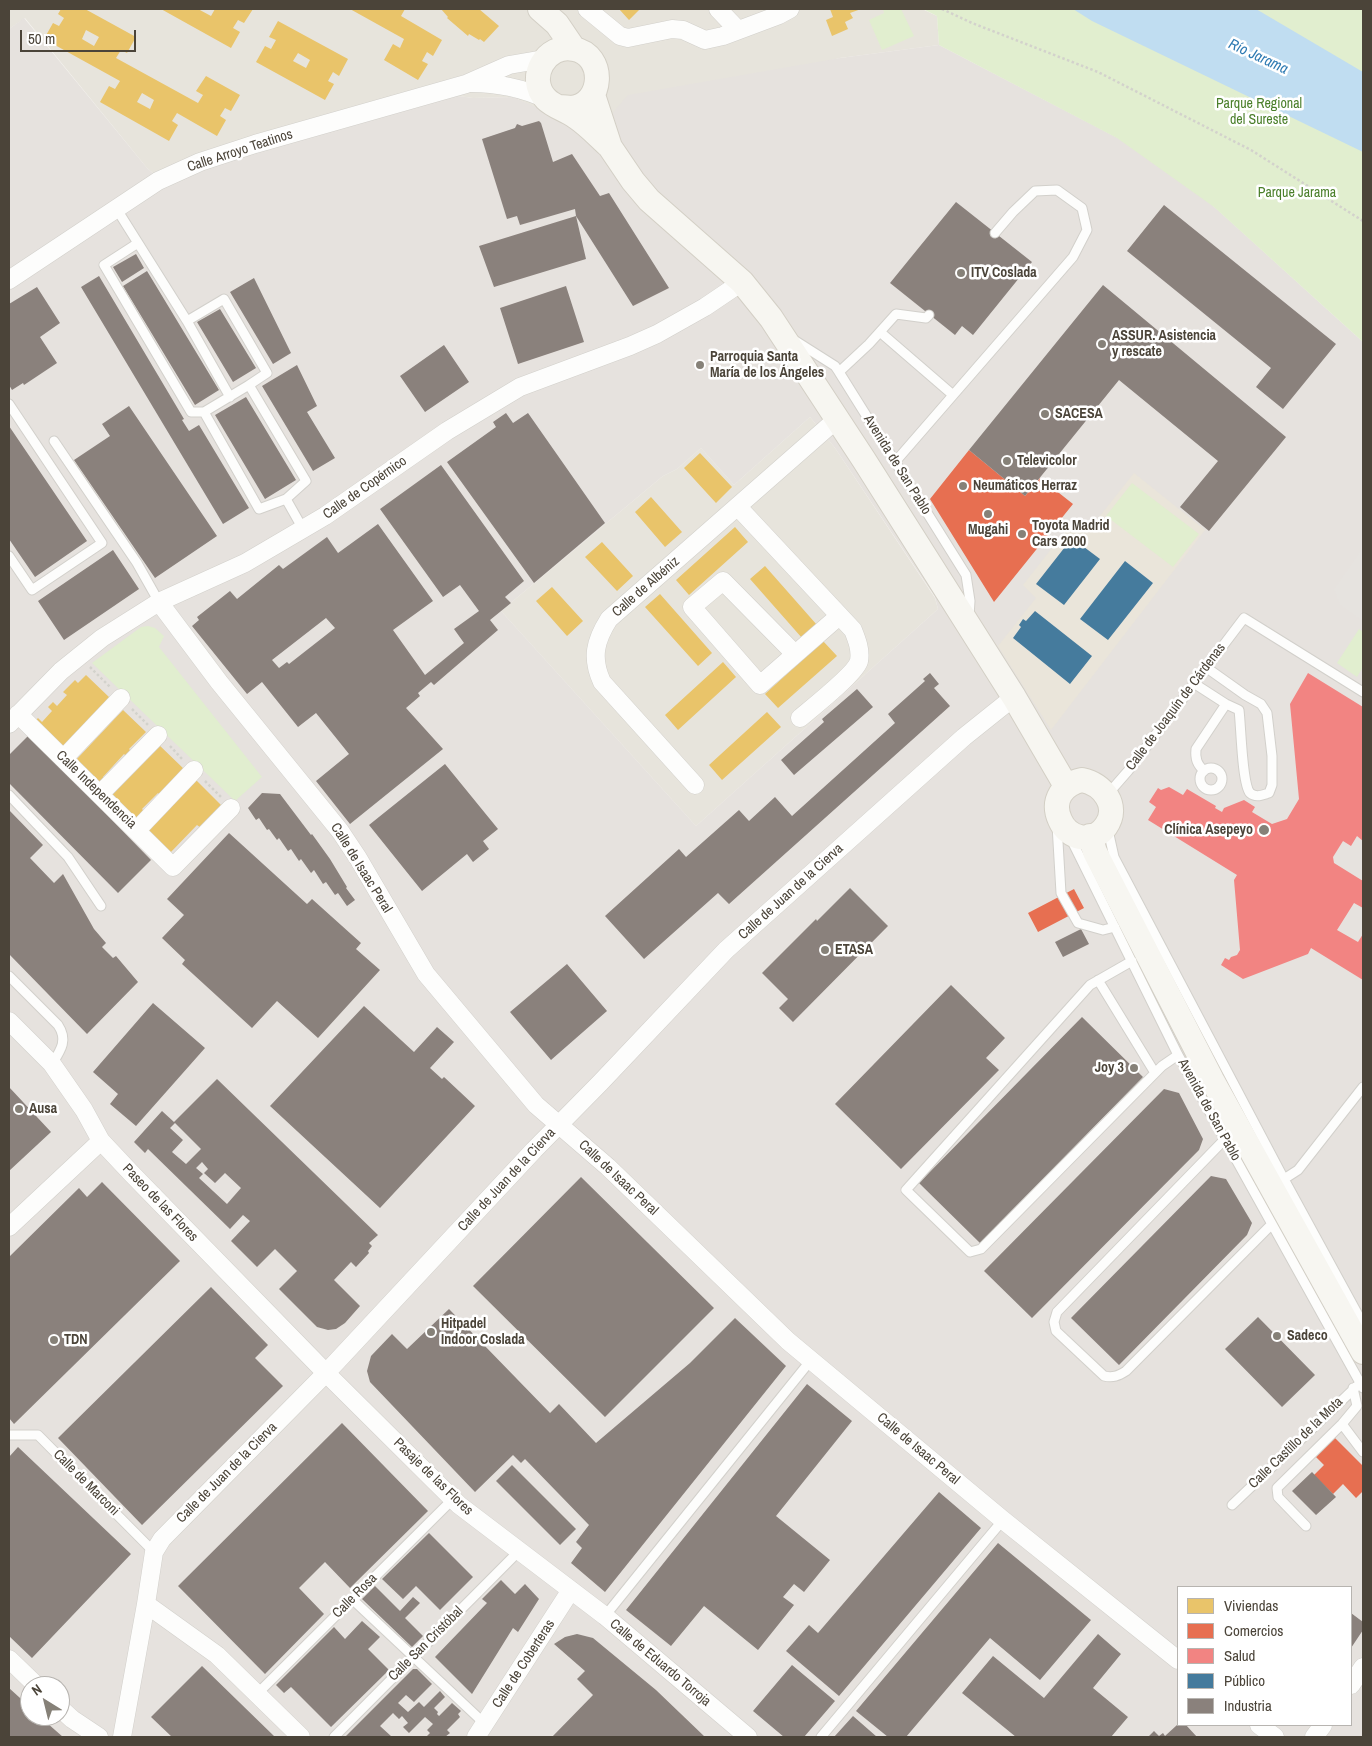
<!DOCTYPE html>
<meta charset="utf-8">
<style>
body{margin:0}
#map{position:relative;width:1372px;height:1746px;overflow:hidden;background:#f4f2ee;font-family:"Archivo Narrow",sans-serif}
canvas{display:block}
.frame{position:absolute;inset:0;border:10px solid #4b4439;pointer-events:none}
.legend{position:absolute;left:1177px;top:1586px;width:175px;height:140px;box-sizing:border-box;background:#fff;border:1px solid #b7b4b0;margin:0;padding:6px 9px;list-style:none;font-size:15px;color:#4b4439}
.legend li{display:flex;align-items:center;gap:10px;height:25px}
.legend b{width:25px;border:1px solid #b7b4b0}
.north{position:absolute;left:20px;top:1676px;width:50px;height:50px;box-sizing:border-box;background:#fff;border:1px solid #b7b4b0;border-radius:50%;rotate:324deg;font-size:14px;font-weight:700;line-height:20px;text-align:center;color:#4b4439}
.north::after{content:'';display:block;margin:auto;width:18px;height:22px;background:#868178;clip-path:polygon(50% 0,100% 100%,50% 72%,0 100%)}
.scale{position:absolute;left:20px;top:30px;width:116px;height:22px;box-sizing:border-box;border:2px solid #4b4439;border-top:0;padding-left:6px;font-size:15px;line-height:18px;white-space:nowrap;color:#4b4439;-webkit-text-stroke:4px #fff;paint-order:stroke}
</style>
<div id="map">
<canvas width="1372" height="1746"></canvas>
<div class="frame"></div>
<ul class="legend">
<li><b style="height:14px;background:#e9c46a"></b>Viviendas</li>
<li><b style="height:14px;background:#e76f51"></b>Comercios</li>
<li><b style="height:14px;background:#f28482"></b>Salud</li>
<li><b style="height:14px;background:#457b9d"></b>Público</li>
<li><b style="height:14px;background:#8a817c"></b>Industria</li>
</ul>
<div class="north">N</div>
<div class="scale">50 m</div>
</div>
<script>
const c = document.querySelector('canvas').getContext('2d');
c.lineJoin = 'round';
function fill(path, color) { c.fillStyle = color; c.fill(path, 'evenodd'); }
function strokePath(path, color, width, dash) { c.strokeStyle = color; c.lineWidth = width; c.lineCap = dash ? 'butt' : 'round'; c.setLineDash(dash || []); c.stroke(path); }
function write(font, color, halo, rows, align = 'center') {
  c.font = font + ' "Archivo Narrow",sans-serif'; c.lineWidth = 5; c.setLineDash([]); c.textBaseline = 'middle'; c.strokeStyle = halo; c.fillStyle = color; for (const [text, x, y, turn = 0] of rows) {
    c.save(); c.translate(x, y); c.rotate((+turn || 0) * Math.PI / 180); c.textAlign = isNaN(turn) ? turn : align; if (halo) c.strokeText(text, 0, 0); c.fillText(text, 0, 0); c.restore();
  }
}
fill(new Path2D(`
 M9 9H922L937 16 939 45 840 58 610 116 583 132 513 97 473 98 452 95 168 186 147 168 25 18 9 29Z
 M810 417 835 448 935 598 938 609 696 826 501 611 663 476 677 469 701 448 734 485Z`), '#e7e4dc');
fill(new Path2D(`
 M24 18 147 168 168 186 204 168 452 95 473 98 513 97 542 110 610 116 628 95 840 58 939 45 1166 163 1363 342V1737H9V29ZM810 417 835 448 935 597 938 609 696 826 501 611 663 476 677 469 701 448 734 485ZM1178 1587H1351V1725H1178ZM30 1686H60V1716H30Z`), '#e6e2de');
fill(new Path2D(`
 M1134 473 1205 530 1051 730 998 646 1036 598 1023 585 1074 520 1088 531Z`), '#eae5da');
fill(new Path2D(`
 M883 9H901L914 36 882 50 869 20 884 13Z
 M923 9H1363V342L1214 207 1117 138 939 45 937 16Z
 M1132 483 1199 534 1173 567 1106 516Z
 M148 626 155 628 164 636 159 647 262 777 235 801 92 663 141 627Z
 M1359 629 1363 632V667L1357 677 1337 663Z`), '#e1eecf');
fill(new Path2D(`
 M1363 547V621L1340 605 1334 589Z`), '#e6e3df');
fill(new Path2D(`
 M1073 9H1256L1363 72V152L1092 21Z`), '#c0ddf1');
fill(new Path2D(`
 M61 9H85L136 37 127 53 121 50 116 58 198 103 203 95 196 91 206 76 240 95 231 111 225 108 220 116 226 120 217 136 177 113 172 121 178 125 169 141 100 102 109 86 115 89 120 81 44 39 53 23 59 26 64 18 58 14ZM86 30 99 37 94 46 82 39ZM142 93 154 100 150 109 137 102Z
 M161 9H198L211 16 215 9H253L244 23 238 20 233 28 240 32 231 48Z
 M350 9H405L401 16 442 40 433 56 427 52 422 61 428 64 418 80 384 60 393 44 400 48 404 39Z
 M441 9H479L499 26 484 42 480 39 479 40 469 34 468 36 447 18 448 17Z
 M619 9H640L629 20Z
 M830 9H861L850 13 853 18 845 22 848 29 832 36 826 20 833 17Z
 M278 21 348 59 339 76 333 72 328 81 334 84 325 100 256 62 265 46 271 49 276 40 269 37ZM298 53 310 60 306 68 293 61Z
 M700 453 732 487 716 503 684 468Z
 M651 497 682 532 665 547 635 512Z
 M735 527 748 542 689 595 676 580Z
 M602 542 633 576 617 591 585 557Z
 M765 566 817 625 802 638 750 579Z
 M552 587 583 621 567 636 536 601Z
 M660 594 712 653 698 666 645 607Z
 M823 641 837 656 778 708 765 694Z
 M723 662 736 677 678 730 665 715Z
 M86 675 110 698 61 748 34 722 38 718 42 722 52 711 48 707 53 702 57 706 67 695 63 692 75 680 78 683Z
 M123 710 146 732 129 749 133 753 128 758 124 754 103 777 106 780 101 786 75 761Z
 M767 712 781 727 722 780 709 765Z
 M156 742 186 771 161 796 158 793 142 809 146 813 138 821 111 795 151 754Z
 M196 780 222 806 201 828 197 825 170 853 145 828Z`), '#e9c46a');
fill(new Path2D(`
 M969 450 1025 496 1040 478 1073 504 994 602 930 499Z
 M1074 889 1084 908 1038 932 1028 913Z
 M1329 1432 1363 1466V1491L1356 1498 1343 1484 1333 1494 1314 1475 1324 1465 1310 1451Z`), '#e76f51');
fill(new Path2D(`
 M1308 673 1363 707V841L1357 836 1351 846 1343 841 1333 857 1334 863 1363 881V908L1354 903 1337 930 1358 942 1363 934V980L1311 948 1308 954 1243 979 1221 965 1225 958 1229 960 1231 957 1237 955 1240 950 1234 880 1237 875 1148 820 1156 807 1149 802 1158 788 1161 790 1169 787 1183 795 1187 789 1216 806 1215 808 1222 812 1224 808 1244 800 1255 807 1252 812 1272 824 1287 819 1299 799 1290 704Z`), '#f28482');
fill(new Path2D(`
 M1072 538 1100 559 1064 605 1036 584Z
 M1125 561 1153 583 1108 640 1080 619Z
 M1035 611 1092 656 1070 684 1013 638 1021 627 1019 625 1023 619 1026 621Z`), '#457b9d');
fill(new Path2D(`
 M539 121 541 123 553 162 572 154 600 196 609 193 669 288 633 306 576 216 586 259 494 287 479 246 576 216 575 209 520 225 517 216 507 219 482 139 515 128 517 124 522 126Z
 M956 202 1032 262 973 335 962 326 955 335 890 283Z
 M1164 205 1336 344 1283 409 1256 387 1271 368 1127 251Z
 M136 254 144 268 122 282 113 267Z
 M147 271 219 390 195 405 123 286Z
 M99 276 184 419 182 420 189 431 199 425 249 508 223 524 81 287Z
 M254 278 291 353 273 364 230 292Z
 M1103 285 1286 437 1209 531 1180 507 1218 461 1119 380 1025 496 969 450Z
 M566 286 584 342 518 364 500 308Z
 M37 287 60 323 40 337 57 363 24 385 23 383 12 390 9 385V304Z
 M220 309 256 368 233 382 197 322Z
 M444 345 469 382 425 412 400 376Z
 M297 365 317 406 307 412 335 458 313 471 262 386Z
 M246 397 296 480 265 499 215 415Z
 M129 406 217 536 155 578 74 460 110 436 102 424Z
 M506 413 513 423 528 413 605 523 534 583 447 462 496 427 493 422Z
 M9 426 87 541 35 577 9 539Z
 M441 465 524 581 505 597 511 603 490 620 498 630 434 685 431 682 418 693 420 696 406 708 443 749 350 824 316 781 349 754 316 713 298 727 262 682 247 694 192 626 199 620 197 617 230 591 237 599 279 565 283 569 327 537 338 553 378 524 433 601 393 630 425 675 464 643 454 629 479 611 460 585 443 597 380 509ZM326 618 335 628 289 664 287 662 279 668 272 660Z
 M113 550 139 589 64 640 38 601Z
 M930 673 939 684 934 688 950 706 729 904 718 893 644 959 605 916 679 849 686 857 739 810 749 821 775 797 792 816 895 723 888 714 925 681 923 679Z
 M857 689 873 707 794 775 781 760 824 722 822 719Z
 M29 735 151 860 118 893 9 783V755Z
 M445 764 498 829 483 841 489 849 473 862 467 854 422 891 369 825Z
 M262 793 280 794 311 835 312 834 330 859 347 887 346 888 355 900 347 906 338 893 335 895 326 882 323 884 314 870 311 873 301 859 299 861 291 849 288 851 279 838 277 840 269 829 267 830 259 818 256 820 248 808Z
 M9 810 43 845 30 858 54 883 63 874 94 929 106 943 102 947 113 958 116 956 138 982 87 1034 9 954Z
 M229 833 307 904 312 899 361 943 356 949 380 970 318 1038 277 1001 252 1028 182 964 185 960 162 938 184 915 167 899Z
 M850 888 888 926 793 1022 779 1008 788 999 762 973 816 919 817 921Z
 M1081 929 1089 944 1063 957 1055 942Z
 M567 964 607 1011 551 1060 510 1012Z
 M951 985 1005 1038 986 1058 999 1070 901 1169 835 1104Z
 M153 1003 205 1048 136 1126 110 1104 118 1094 93 1072Z
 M364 1006 414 1052 437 1027 454 1042 430 1068 442 1079 444 1077 475 1106 380 1208 270 1106Z
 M1082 1017 1143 1077 980 1243 919 1183Z
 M217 1079 378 1235 369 1243 372 1246 368 1251 369 1253 356 1267 351 1262 334 1280 360 1306 345 1323 336 1329 328 1330 317 1327 279 1289 297 1271 275 1249 257 1267 231 1241 250 1221 243 1215 230 1229 148 1149 145 1153 134 1142 162 1111 174 1122ZM175 1123 201 1149 186 1164 172 1152 183 1140 170 1128ZM202 1162 208 1169 204 1173 215 1183 225 1173 241 1188 227 1204 199 1178 203 1174 196 1168Z
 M9 1087 51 1132 9 1171Z
 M1164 1089 1179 1093 1203 1139 1199 1150 1032 1318 984 1271Z
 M1211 1176 1226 1179 1252 1223 1247 1235 1119 1365 1071 1318Z
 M581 1177 714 1308 605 1417 473 1286Z
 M102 1182 180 1261 14 1424 9 1418V1257L79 1188 87 1197Z
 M211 1287 268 1345 255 1358 283 1386 142 1525 58 1438Z
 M449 1309 550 1413 559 1404 596 1443 690 1363 735 1318 786 1366 605 1592 571 1563 582 1548 576 1542 589 1525 525 1459 521 1463 513 1455 475 1492 370 1382 367 1371 371 1356 392 1334 407 1349Z
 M1258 1317 1315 1375 1282 1407 1225 1349Z
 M807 1384 852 1421 776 1516 830 1560 804 1592 794 1584 783 1597 794 1605 758 1650 704 1606 671 1646 626 1610Z
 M342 1423 428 1511 350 1588 325 1562 299 1588 324 1614 265 1674 178 1586Z
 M18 1447 131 1554 32 1658 9 1636V1457Z
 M512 1465 576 1529 560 1545 496 1481Z
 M1312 1472 1336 1497 1316 1515 1292 1491Z
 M939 1492 981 1528 839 1696 786 1651 809 1625 818 1633Z
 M429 1533 473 1577 440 1610 416 1586 403 1599 382 1579Z
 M998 1543 1091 1620 1040 1680 990 1638 906 1737H888L856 1711Z
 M501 1580 515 1594 525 1584 539 1599 518 1632 513 1628 472 1694 435 1657 487 1603 482 1599Z
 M375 1586 400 1611 413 1597 420 1603 405 1618 423 1636 412 1647 362 1599Z
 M1351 1613 1363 1622V1630L1351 1648Z
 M362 1621 380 1637 368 1649 389 1670 331 1727 291 1687 284 1693 276 1685 334 1627 345 1639Z
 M577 1634 593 1638 656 1690 705 1737H552L593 1695 577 1679 585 1671 554 1644 565 1637Z
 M1098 1634 1121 1654 1093 1688 1128 1717 1111 1737H1016L962 1693 993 1656 1044 1698Z
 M792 1665 835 1701 804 1737H784L753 1711Z
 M202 1666 275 1737H172L151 1717Z
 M413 1669H417L432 1684 414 1702 406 1695 398 1703 408 1712 419 1702 424 1707 440 1691 445 1697 434 1708 438 1712 437 1714 439 1716 452 1703 461 1711 458 1714 460 1717 447 1730 450 1733 445 1737H426L430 1733 427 1730 433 1724 425 1717 409 1733 403 1727 408 1723 402 1716 399 1719 393 1713 380 1726 392 1737H345Z
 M9 1688 30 1707V1716H39L63 1737H9Z
 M853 1716 877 1737H834Z
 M1177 1725H1186L1197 1737H1148L1154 1731 1159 1736 1163 1733 1165 1736Z`), '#8a817c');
const lane = new Path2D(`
 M116 208 138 243
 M187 321 230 397
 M880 332 953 395
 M794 340 835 366 839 372 966 575 970 601 969 616
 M839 372 869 344 896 314 926 318 929 315
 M9 404 102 543 32 590 9 556
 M204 412 249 385
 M54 441 137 563 159 602
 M895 462 1073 257 1087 230 1082 208 1057 190 1035 191 1013 212 995 233
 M286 499 306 481 249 385 267 373 224 299 187 321 138 243 104 265 191 412H204L259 509 286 499 303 529
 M1195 684 1226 704 1239 710C1241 725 1242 784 1250 793 1256 798 1262 795 1269 793L1272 785V756L1267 713 1261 704 1245 695 1207 668
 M1200 779a11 11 0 1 1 22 0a11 11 0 1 1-22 0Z
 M1204 771C1197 764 1195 759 1196 749L1226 704
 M9 795 68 857 101 906
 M1107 795 1128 771 1244 618 1363 692
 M1057 825 1061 893 1078 923 1103 930 1115 927
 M1108 830 1114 857 1284 1179 1363 1324
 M1071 839 1178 1055 1363 1388
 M1132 961 1090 985 906 1190 970 1252 981 1249 1162 1066 1178 1055
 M9 976 58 1025C68 1040 61 1050 52 1064
 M1098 980 1155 1073
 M1225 1139 1057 1312 1054 1322 1056 1331 1104 1376C1113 1378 1118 1376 1126 1371L1272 1224
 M1284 1179 1298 1170 1363 1087
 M1342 1424 1363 1452
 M9 1435H38L154 1552
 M1232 1505 1357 1386
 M1306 1526 1278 1497 1277 1488 1342 1424 1357 1406 1353 1388
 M352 1599 485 1724
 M605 1616 811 1360
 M257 1694 453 1499
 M334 1737 519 1551
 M821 1737 1003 1520`);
const street = new Path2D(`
 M587 9 620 36 628 38 672 29 683 30 705 40 723 36 779 15 790 9
 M718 9 738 30
 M471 83C498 83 522 88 546 99
 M9 280 158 181 200 162 255 144 466 84 509 65 544 59
 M738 507 853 630C857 640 861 650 859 661 856 673 812 708 800 718
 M159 602 219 682 340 831 358 858 426 974 536 1105 608 1167 788 1341 1003 1520 1178 1660
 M795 654 723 581 692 607 760 685 839 616
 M18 714 173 867 231 808
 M9 724 61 671 102 638 159 602 245 563 325 516 447 431 520 387 630 346 657 334 705 307 742 282
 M64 758 121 698
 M695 785 602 682C591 658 595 641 609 619L837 419
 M100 794 158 735
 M137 830 194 770
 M9 1021 52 1064 84 1110 101 1141 132 1174 326 1373 459 1505 605 1616 748 1737
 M9 1227 101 1141
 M146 1604 217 1655 301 1737
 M9 1659 37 1686
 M1351 1685 1363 1667
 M60 1708 72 1719 99 1737
 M1259 1725 1275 1737
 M122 1737 146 1604 154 1552 162 1539 326 1373 534 1150 600 1083 726 950 964 737 1014 697
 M476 1737 571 1590
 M1314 1737 1323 1725`);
const secondary = new Path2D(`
 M540 9 557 24 574 49
 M593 95 610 147 633 181 649 200 742 282 771 318 864 460 1014 697 1066 786
 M560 107C563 107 568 108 571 108 604 105 606 55 574 49 546 43 526 78 546 99 554 107 567 110 576 117 588 125 597 135 608 145
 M1082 780C1103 784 1120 806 1106 826 1093 845 1068 839 1060 820 1051 800 1063 784 1082 780Z
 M1090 836 1095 852 1212 1080 1363 1352`);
strokePath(lane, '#d2d0cb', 11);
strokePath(street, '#d2d0cb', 19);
strokePath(secondary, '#d3cfc5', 26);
strokePath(new Path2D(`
 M942 9 972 23 1098 72 1251 150 1363 221
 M90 667 111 688
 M132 709 148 725
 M170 746 183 760
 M205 781 221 797`), '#d3d2cc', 2.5, [2.5, 2.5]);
strokePath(lane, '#fdfdfc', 9);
strokePath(street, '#fdfdfc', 18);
strokePath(secondary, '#f7f6f1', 24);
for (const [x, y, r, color] of [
 [961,273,5,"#868178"],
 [1102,344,5,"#868178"],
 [700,365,5,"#868178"],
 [1045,414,5,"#868178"],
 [1007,461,5,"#868178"],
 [963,486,5,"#868178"],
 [988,514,5,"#868178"],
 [1022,534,5,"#868178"],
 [1264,830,6,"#868178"],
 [825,950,5,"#868178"],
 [1134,1068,5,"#868178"],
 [19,1109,5,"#868178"],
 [431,1332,5,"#868178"],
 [1277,1336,5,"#868178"],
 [54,1340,5,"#868178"]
]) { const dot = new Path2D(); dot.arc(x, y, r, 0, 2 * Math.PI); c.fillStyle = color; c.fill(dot); strokePath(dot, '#fff', 2); }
write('14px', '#4a7f2a', '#fff', [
 ["Parque Regional",1259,104],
 ["del Sureste",1259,120],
 ["Parque Jarama",1297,193]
]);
write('14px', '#4b4439', '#fff', [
 ["Calle Arroyo Teatinos",240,151,-18],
 ["Avenida de San Pablo",897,465,58],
 ["Calle de Copérnico",365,488,-35],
 ["Calle de Albéniz",646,587,-41],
 ["Calle de Joaquín de Cárdenas",1176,707,-53],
 ["Calle Independencia",96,790,44],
 ["Calle de Isaac Peral",361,868,58],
 ["Calle de Juan de la Cierva",791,892,-42],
 ["Avenida de San Pablo",1209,1110,61],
 ["Calle de Isaac Peral",618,1178,43],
 ["Calle de Juan de la Cierva",507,1180,-47],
 ["Paseo de las Flores",160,1203,46],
 ["Calle Castillo de la Mota",1296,1443,-44],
 ["Calle de Isaac Peral",918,1449,40],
 ["Calle de Juan de la Cierva",227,1473,-45],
 ["Pasaje de las Flores",433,1477,44],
 ["Calle de Marconi",86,1483,45],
 ["Calle Rosa",355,1596,-45],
 ["Calle San Cristóbal",426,1644,-45],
 ["Calle de Eduardo Torroja",660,1663,40],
 ["Calle de Coberteras",524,1664,-57]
]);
write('bold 14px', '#4b4439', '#fff', [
 ["ITV Coslada",971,273],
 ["ASSUR. Asistencia",1112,336],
 ["y rescate",1112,352],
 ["Parroquia Santa",710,357],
 ["María de los Ángeles",710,373],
 ["SACESA",1055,414],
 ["Televicolor",1017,461],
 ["Neumáticos Herraz",973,486],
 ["Toyota Madrid",1032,526],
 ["Cars 2000",1032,542],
 ["Mugahi",988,530,"center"],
 ["Clínica Asepeyo",1253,830,"right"],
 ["ETASA",835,950],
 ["Joy 3",1124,1068,"right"],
 ["Ausa",29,1109],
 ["Hitpadel",441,1324],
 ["Indoor Coslada",441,1340],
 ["Sadeco",1287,1336],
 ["TDN",64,1340]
], 'left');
write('italic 15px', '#2e7ab2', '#fff', [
 ["Río Jarama",1258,57,25]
]);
</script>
